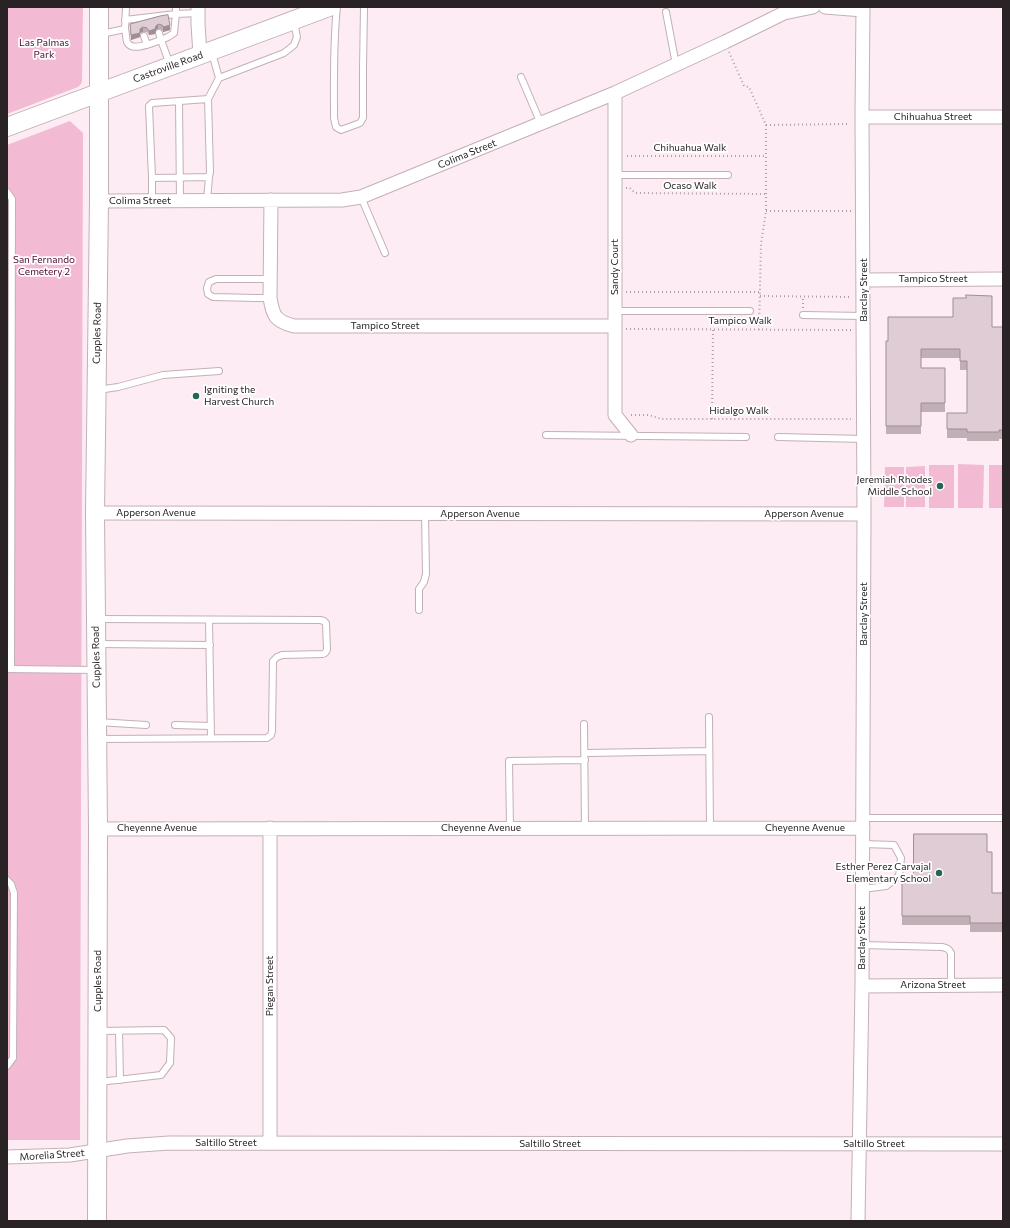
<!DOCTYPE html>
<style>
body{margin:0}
#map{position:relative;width:1010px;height:1228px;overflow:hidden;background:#fdecf3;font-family:Commissioner,sans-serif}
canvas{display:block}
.frame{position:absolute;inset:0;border:8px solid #2a2326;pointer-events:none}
</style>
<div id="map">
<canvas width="1010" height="1228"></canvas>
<div class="frame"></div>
</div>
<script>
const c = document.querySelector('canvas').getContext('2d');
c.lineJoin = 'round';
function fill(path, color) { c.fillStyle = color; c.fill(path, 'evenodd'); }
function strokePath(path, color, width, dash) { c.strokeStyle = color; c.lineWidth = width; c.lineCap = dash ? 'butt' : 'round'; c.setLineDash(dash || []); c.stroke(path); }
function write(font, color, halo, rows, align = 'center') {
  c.font = font + ' Commissioner,sans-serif'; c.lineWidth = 3.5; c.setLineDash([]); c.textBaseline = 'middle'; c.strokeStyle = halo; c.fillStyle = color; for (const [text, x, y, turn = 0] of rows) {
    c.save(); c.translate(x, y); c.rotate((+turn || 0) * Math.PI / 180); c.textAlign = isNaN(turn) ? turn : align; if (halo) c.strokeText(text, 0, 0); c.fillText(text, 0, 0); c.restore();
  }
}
fill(new Path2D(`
 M7 7H83L82 81 81 84 78 87 7 114Z
 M70 121 83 133 80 1140H7V145Z
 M958 464 984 465 983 508H958Z
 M929 465H954V508H929Z
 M989 465H1003V508H989Z
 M925 466V507H906V467Z
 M885 467H904V507H884Z`), '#f2bbd3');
const lane = new Path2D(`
 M176 7V14L198 13
 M337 7C333 44 334 81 334 118L336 127 341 130 360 123 363 118V69L364 7
 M666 12 676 65
 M125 20 176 14 174 33 168 37 161 40 159 33
 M125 29C126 33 126 38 127 42 132 53 154 42 161 40L170 65
 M101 34 125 29 126 7
 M144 36 147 45
 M521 77 541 124
 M219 78 284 53 294 45 297 37 294 22
 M179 101 180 201
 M615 175H728
 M209 177 210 172 208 99 219 78 212 53
 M152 178 149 106 152 103 208 99
 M7 192 12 199 11 669
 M361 197 385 253
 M152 201V178L209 177 207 201
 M270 298H256L213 297 208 294 207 288 209 282 216 279H270
 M615 311H750
 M803 315 864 316
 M98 390 118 387 163 375 219 371
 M546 435 746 437
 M778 437 865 439
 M419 610V589L424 582 426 574 425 513
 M98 619 320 620 324 621 326 623 327 650 325 653 323 654 282 655 277 657 273 661 272 731 271 735 267 738 99 739
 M209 620 211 738
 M98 644 210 645
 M7 669 95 670
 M709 717 710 828
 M98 722 146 725
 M584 724 585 828
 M175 725 211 726
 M585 753 709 751
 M863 818H1003
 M510 828 509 761 585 760
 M7 880 11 884 14 893 13 1058 7 1066
 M863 889 886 886 899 876 901 858 894 845 863 844
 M862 945 942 947C947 948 949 949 951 953V985
 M98 1031 164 1030 171 1038 170 1063 161 1075 99 1082
 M119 1031 120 1080`);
const street = new Path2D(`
 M198 7V24L200 55
 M825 7 863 10
 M615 93V415L631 435
 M862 117H1003
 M271 200 270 298C273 316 275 321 294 326H615
 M99 201 342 200 361 197 615 93 725 42 784 13 813 7
 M864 280 1003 279
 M95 513 864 514
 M98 829 863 828
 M862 986 1003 985
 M270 1143V828
 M7 1157 70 1155 127 1146 169 1143 1003 1144
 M858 1221 862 986 864 514 862 117 863 7`);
const secondary = new Path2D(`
 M7 127 329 7
 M97 1221 98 829 95 513 99 201V7`);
strokePath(lane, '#c3b0b7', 8);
strokePath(street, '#c3b0b7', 15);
strokePath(secondary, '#c3b0b7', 20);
strokePath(new Path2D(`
 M729 52 744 86 749 87 766 125V211L761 244 759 330
 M766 125 849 124
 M627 156H766
 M626 188H630L635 193 766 194
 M766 211H852
 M626 292H760
 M760 296 851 297
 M803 308V297
 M626 329 852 330
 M631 415H649L661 419H851
 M712 419 713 329`), '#ac9fa5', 2, [1, 3]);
strokePath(lane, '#fff', 6);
strokePath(street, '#fff', 13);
strokePath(secondary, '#fff', 18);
fill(new Path2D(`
 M160 16 170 30 163 32 162 30 158 29 156 30 155 34 149 35 147 32H143L140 33V37L131 40 130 24Z
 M992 327H1003V439H999V441H967V438H947V413H967V370H960V358H921V368H945V412H921V434H886V341Z
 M902 882H913L992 893H1003V932H970V925H902Z`), '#c1afb6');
fill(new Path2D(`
 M158 24V29L156 30 155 34 149 35V31Z
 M170 25V30L163 32V27Z
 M143 27V32L140 33V37L131 40V35Z`), '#9d8f94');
const building = new Path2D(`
 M168 15 170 25 163 27 162 25 158 24 156 26 155 29 149 31 147 28 143 27 140 29V33L131 35 130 24 160 16Z
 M966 295 992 296V327H1003V430H999V432H967V429H947V413H967V361H960V349H921V368H945V403H921V426H886V341H888V317H953V298H966Z
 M914 834H987V852H992V893H1003V923H970V916H902V882H913Z`);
fill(building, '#e0ccd4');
strokePath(building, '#9d8f94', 1);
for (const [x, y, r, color] of [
 [196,396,4,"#266552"],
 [940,486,4,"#266552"],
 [939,873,4,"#266552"]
]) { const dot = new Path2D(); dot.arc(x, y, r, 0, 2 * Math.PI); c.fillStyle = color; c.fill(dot); strokePath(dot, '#fff', 1.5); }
write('10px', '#510833', '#fff', [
 ["Las Palmas",44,43],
 ["Park",44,55],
 ["San Fernando",44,260],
 ["Cemetery 2",44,272]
]);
write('10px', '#2a2326', '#fff', [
 ["Castroville Road",168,67,-20],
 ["Chihuahua Street",933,117],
 ["Chihuahua Walk",690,148],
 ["Colima Street",467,154,-22],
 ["Ocaso Walk",690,186],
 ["Colima Street",140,201],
 ["Sandy Court",615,267,-90],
 ["Tampico Street",933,279],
 ["Barclay Street",864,290,-90],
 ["Tampico Walk",740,321],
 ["Tampico Street",385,326],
 ["Cupples Road",97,333,-89],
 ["Hidalgo Walk",739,411],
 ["Apperson Avenue",156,513],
 ["Apperson Avenue",480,514],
 ["Apperson Avenue",804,514],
 ["Barclay Street",864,614,-90],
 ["Cupples Road",96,657,-91],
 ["Cheyenne Avenue",157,828],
 ["Cheyenne Avenue",481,828],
 ["Cheyenne Avenue",805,828],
 ["Barclay Street",862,938,-90],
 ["Cupples Road",98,981,-90],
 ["Arizona Street",933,985],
 ["Piegan Street",270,986,-90],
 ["Saltillo Street",226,1143],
 ["Saltillo Street",550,1144],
 ["Saltillo Street",874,1144],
 ["Morelia Street",52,1155,-4]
]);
write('10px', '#2a2326', '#fff', [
 ["Igniting the",204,390,"left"],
 ["Harvest Church",204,402,"left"],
 ["Jeremiah Rhodes",932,480],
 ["Middle School",932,492],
 ["Esther Perez Carvajal",931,867],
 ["Elementary School",931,879]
], 'right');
</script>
